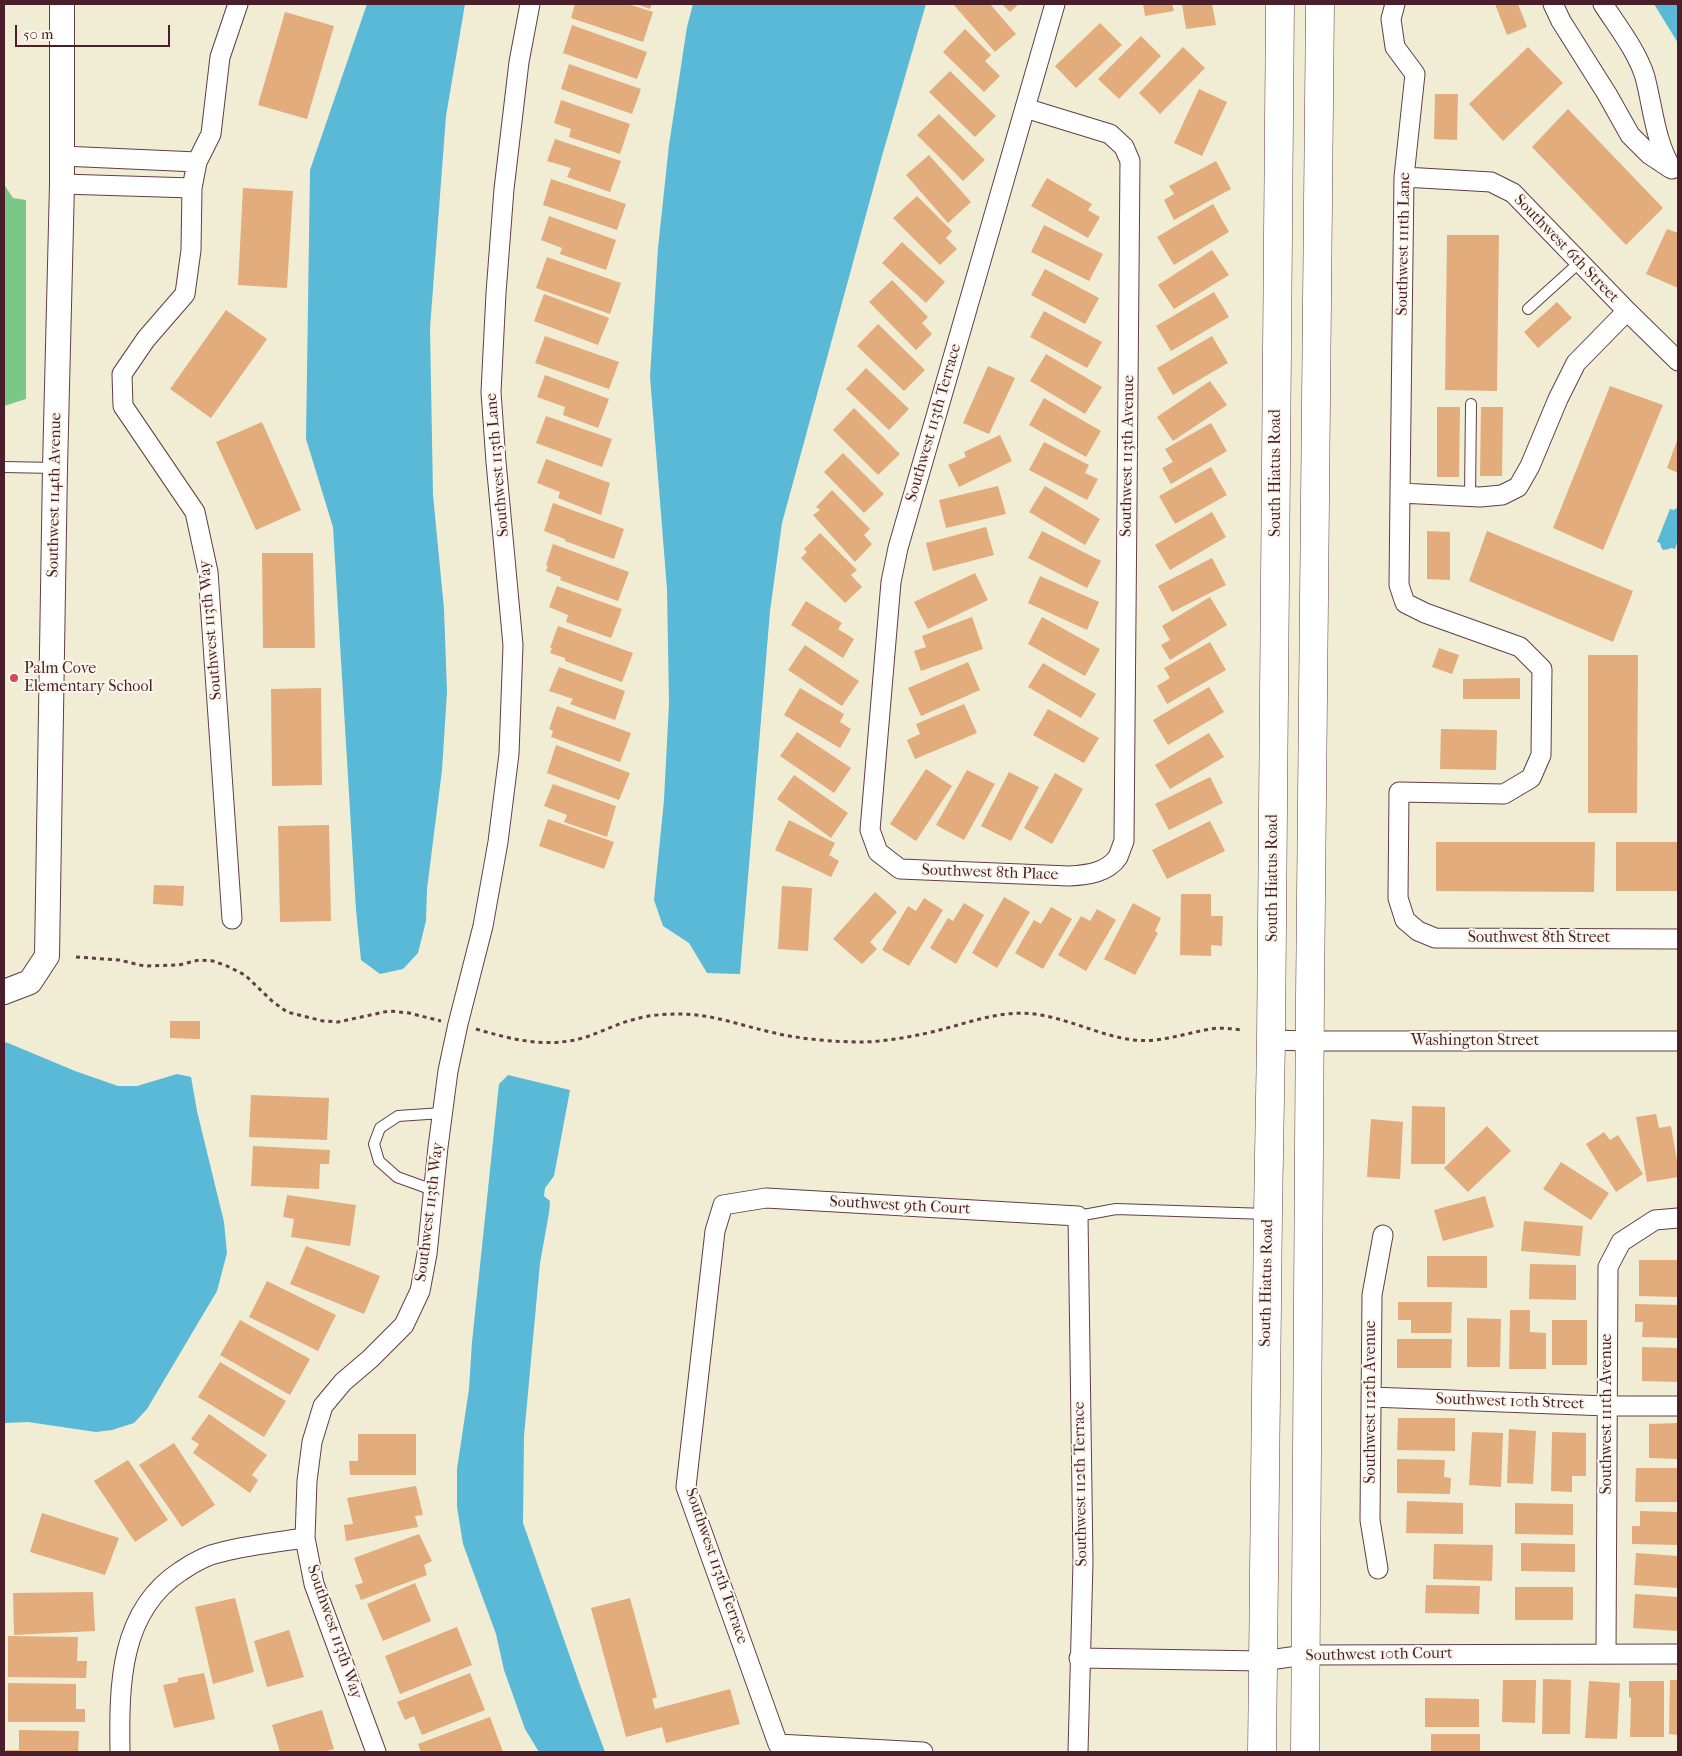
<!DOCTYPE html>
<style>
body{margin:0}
#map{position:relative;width:1682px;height:1756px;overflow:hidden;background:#f1ecd4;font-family:"IM FELL French Canon",serif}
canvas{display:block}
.frame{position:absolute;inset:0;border:5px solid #4a1f2b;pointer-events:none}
.scale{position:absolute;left:15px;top:25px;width:155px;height:22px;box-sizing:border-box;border:2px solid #4a1f2b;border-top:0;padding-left:6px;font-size:15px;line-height:18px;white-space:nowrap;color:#4a1f2b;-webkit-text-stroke:4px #fbf7ec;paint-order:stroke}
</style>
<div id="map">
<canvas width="1682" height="1756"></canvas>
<div class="frame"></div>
<div class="scale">50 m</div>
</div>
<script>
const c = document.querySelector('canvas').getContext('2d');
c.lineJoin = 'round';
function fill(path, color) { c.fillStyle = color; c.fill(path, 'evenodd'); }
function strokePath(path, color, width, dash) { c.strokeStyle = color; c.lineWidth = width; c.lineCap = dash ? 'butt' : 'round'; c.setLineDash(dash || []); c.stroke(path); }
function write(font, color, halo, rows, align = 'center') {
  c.font = font + ' "IM FELL French Canon",serif'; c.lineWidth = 4; c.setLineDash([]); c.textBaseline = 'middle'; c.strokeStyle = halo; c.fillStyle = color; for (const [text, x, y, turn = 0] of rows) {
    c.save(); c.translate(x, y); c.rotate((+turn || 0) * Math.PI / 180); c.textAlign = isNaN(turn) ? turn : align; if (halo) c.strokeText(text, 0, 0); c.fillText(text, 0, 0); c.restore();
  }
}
fill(new Path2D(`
 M4 145 5 186 13 198 26 200V399L4 406Z`), '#7ac786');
fill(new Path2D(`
 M367 4H465L446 116 430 328 433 495 444 609 447 692 442 770 427 889 426 921 418 953 403 969 380 974 361 960 356 910 333 527 306 439 310 170Z
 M693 4H926L882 156 782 523 770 611 740 974 707 973 689 943 663 926 654 900 664 800 669 703 667 589 650 377 658 248 669 145 687 27Z
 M1654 4H1678V43Z
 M1678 507V540L1675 549 1671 548 1669 549 1663 550 1661 547 1660 543 1657 542 1670 509 1674 510Z
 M4 1042 8 1043 75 1071 118 1086H137L177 1074 191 1077 197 1111 224 1222 227 1253 217 1291 147 1409 134 1423 112 1430 96 1432 28 1422 4 1423Z
 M508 1075 570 1090 554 1176 545 1188 544 1196 550 1201 549 1213 540 1263 524 1436 523 1523 580 1685 605 1752H539L525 1729 504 1670 496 1634 463 1544 457 1507V1469L469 1389 472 1342 499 1084Z`), '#59b9d7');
fill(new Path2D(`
 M575 4H628L653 12 643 42 571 18Z
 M636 4H652L650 9Z
 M953 4H990L1016 34 995 52Z
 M1002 4H1019L1010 12Z
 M1143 4H1172L1174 11 1145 16Z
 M1182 4H1212L1216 25 1186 29Z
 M1495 4H1518L1527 27 1507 35Z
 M285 12 334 26 307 119 258 105Z
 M1100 23 1122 45 1076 88 1055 66Z
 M572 25 647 52 637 79 563 53Z
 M965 29 991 55 985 61 1000 76 984 92 943 52Z
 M1141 36 1161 56 1119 99 1098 79Z
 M1183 47 1205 68 1160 114 1139 93Z
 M1528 47 1563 83 1503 141 1469 104Z
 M569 64 641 89 632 114 561 89Z
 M950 71 996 116 975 137 929 92Z
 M1199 89 1227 102 1202 156 1174 143Z
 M1435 94H1458L1457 140 1434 139Z
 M561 100 630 124 620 154 569 137 571 129 554 123Z
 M1568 109 1663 208 1626 245 1532 147Z
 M939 114 985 160 963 181 917 135Z
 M555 139 621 161 610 192 567 177 571 168 547 161Z
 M929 155 971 202 948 223 906 175Z
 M1216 161 1231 189 1174 220 1164 200 1174 194 1169 186Z
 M1047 178 1092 204 1088 210 1100 217 1088 238 1031 206Z
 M551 179 626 204 617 230 543 205Z
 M243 188 293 191 287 288 238 285Z
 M917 196 952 231 946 238 957 249 940 265 893 218Z
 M1213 204 1229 232 1174 265 1157 237Z
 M549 216 616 240 606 270 560 254 562 248 541 240Z
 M1044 225 1103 254 1089 281 1031 252Z
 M1667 229 1678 233V288L1646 274Z
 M1447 235H1499L1497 391 1445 390Z
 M902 242 945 282 926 303 882 263Z
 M1212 250 1229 275 1174 309 1158 285Z
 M547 257 621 283 610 314 536 288Z
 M1045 269 1099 298 1085 324 1031 295Z
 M892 280 928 317 922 323 932 334 916 350 869 302Z
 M1214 292 1229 317 1171 351 1156 326Z
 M544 294 609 318 598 345 534 321Z
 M1557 302 1572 318 1538 348 1524 332Z
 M226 310 267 339 211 418 170 389Z
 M1044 311 1102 342 1087 368 1030 337Z
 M878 324 925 370 904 391 857 346Z
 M545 336 619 362 609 389 535 363Z
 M1212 336 1228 363 1173 395 1157 368Z
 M1046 354 1102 387 1085 414 1030 381Z
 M988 366 1015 378 989 434 963 423Z
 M866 368 909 409 889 430 846 389Z
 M545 375 609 399 598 428 563 415 565 407 537 397Z
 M1210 381 1227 405 1173 441 1157 417Z
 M1610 386 1663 405 1603 550 1553 528Z
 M1044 398 1101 431 1086 457 1029 425Z
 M1437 407H1460L1459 477H1437Z
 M1481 407H1503L1502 476H1480Z
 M854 408 900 454 878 475 833 430Z
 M546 416 612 439 602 467 536 443Z
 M262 422 301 510 256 530 216 442Z
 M1211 423 1227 451 1171 484 1162 468 1173 462 1165 449Z
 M1000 435 1012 461 959 487 948 465 966 457 964 452Z
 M1678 438V473L1667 468Z
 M1044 442 1089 465 1085 473 1098 479 1087 500 1029 470Z
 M843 453 884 494 864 513 824 472Z
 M546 459 610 483 601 515 558 498 560 492 537 483Z
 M1211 467 1227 495 1175 524 1159 496Z
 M998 486 1006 514 946 528 939 500Z
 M1045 486 1100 519 1085 545 1029 512Z
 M832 490 870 529 864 535 872 544 855 562 813 515 820 510 816 507Z
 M553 503 624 529 614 559 565 541V539L544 531Z
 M1212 512 1226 537 1170 570 1155 545Z
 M986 527 994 555 933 571 926 543Z
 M1042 531 1101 561 1087 588 1028 558Z
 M1427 531 1450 532V580L1427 579Z
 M1487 531 1633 591 1613 642 1469 581Z
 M820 533 857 570 851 575 862 587 845 603 801 558 807 552 804 549Z
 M553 544 629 572 618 601 560 580 561 577 546 571 548 566 546 565Z
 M262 553H313L315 648H263Z
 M1212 558 1226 585 1172 612 1158 586Z
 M975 573 988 600 928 629 914 602Z
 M1040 576 1099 602 1087 630 1028 603Z
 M557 586 622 609 611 638 566 622 568 615 549 607Z
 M1210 597 1227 625 1170 660 1161 645 1170 640 1162 626Z
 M806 601 842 623 838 629 854 639 843 658 791 625Z
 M972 617 983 649 921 671 914 651 926 647 922 636Z
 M1042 617 1100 649 1085 676 1028 644Z
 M558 626 633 653 622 682 565 661V658L550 653 552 648H550Z
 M1210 642 1226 670 1167 704 1157 686 1170 678 1164 668Z
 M805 645 859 681 842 706 788 670Z
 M1439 648 1459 655 1452 674 1432 667Z
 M1588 655H1638L1637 813H1588Z
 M968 662 980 690 921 716 908 688Z
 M1043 663 1096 694 1081 718 1028 687Z
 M559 667 625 691 615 720 570 704 573 699 549 691Z
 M1520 678V699H1463V679Z
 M1209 687 1224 712 1168 745 1153 720Z
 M321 688 322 785 272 786 271 689Z
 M800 688 844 714 840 722 851 729 840 748 784 715Z
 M964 704 977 733 915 759 907 740 920 734 916 724Z
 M557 706 631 733 620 762 551 737 553 731 549 729Z
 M1048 709 1099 738 1084 763 1033 735Z
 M1441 729 1497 730 1496 770 1440 769Z
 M797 732 851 768 834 793 780 756Z
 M1209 733 1224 757 1170 789 1155 765Z
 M556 745 630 773 619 800 547 773Z
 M926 769 952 786 916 841 890 824Z
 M967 770 995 784 964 840 936 825Z
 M1009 772 1039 787 1011 841 981 826Z
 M1055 773 1083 789 1052 844 1024 828Z
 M794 775 848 813 831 838 777 799Z
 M1210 777 1223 803 1169 830 1155 804Z
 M553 784 616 806 607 837 564 822 567 815 544 806Z
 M548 819 614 842 604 869 539 846Z
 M789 820 835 843 829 855 839 861 831 877 775 850Z
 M1210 821 1225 851 1167 879 1152 850Z
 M329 825 331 921 280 922 278 826Z
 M1436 842H1595L1594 892 1436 891Z
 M1616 842H1678V891H1616Z
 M154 885 184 886 183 906 153 904Z
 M782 886 812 888 808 951 778 949Z
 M875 892 897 912 870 942 877 949 862 964 833 939Z
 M1181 894H1211V916H1223L1222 946 1211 945V956L1180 955Z
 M1004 897 1030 912 997 968 972 953Z
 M924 898 943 910 909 966 882 950 908 906 916 911Z
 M964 903 984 915 956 964 930 948 948 918 953 921Z
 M1133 903 1161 918 1155 931 1158 933 1135 975 1104 959Z
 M1051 907 1072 919 1043 969 1015 953 1034 920 1041 924Z
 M1097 909 1116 920 1086 971 1058 955 1081 916 1090 921Z
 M170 1021H200V1039L170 1038Z
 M251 1095 329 1098 327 1140 249 1137Z
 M1412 1106 1445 1107V1164H1411Z
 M1656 1114 1659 1128 1671 1126 1678 1166V1177L1647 1182 1636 1117Z
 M1371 1119 1403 1122 1400 1179 1367 1177Z
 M1487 1126 1511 1151 1468 1192 1444 1168Z
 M1604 1132 1610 1140 1618 1135 1643 1174 1616 1192 1586 1144Z
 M253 1146 330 1150 329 1164H320L319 1189 251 1186Z
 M1561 1162 1609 1193 1591 1220 1543 1189Z
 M287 1195 356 1205 350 1246 291 1237 294 1219 283 1217Z
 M1485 1196 1494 1227 1443 1241 1434 1210Z
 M1524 1221 1583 1226 1580 1256 1521 1251Z
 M306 1246 380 1276 364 1314 290 1284Z
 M1427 1256H1487V1288L1427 1287Z
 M1639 1260H1678V1297L1639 1296Z
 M1530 1264 1576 1265V1300L1529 1299Z
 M267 1281 336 1315 318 1351 249 1317Z
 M1398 1302H1452L1451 1333H1411V1320H1398Z
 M1635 1304 1678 1305V1338L1642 1337 1643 1322H1635Z
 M1510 1310H1530V1332L1546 1333V1369H1509Z
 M1467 1318 1501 1319 1500 1367H1467Z
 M240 1320 310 1359 290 1395 220 1355Z
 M1552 1320H1587V1365H1552Z
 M1397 1339H1452L1451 1368H1397Z
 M1642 1347 1678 1348V1382L1642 1381Z
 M220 1362 286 1401 264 1437 198 1397Z
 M209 1414 267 1455 252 1475 258 1480 250 1493 193 1453 199 1444 191 1439Z
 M1398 1418H1455V1451L1397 1450Z
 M1678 1423V1459L1649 1458V1424Z
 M1509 1429 1536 1431 1533 1484 1507 1483Z
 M1472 1432 1503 1433 1501 1487 1469 1485Z
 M1552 1432 1586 1433V1476H1572V1492L1551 1491Z
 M358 1434H416V1475H350L349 1461H358Z
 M174 1443 215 1505 182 1527 139 1465Z
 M1397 1459 1445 1460 1444 1477 1451 1478 1450 1494 1397 1493Z
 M128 1460 168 1520 135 1542 94 1481Z
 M1636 1468H1678V1502H1635Z
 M416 1486 423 1515 415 1516 418 1527 346 1541 344 1525 353 1524 347 1498Z
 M1407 1501 1463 1503V1534L1406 1533Z
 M1515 1503 1573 1504V1535L1515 1534Z
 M1640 1511 1678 1512V1545L1632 1544V1526H1640Z
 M42 1513 119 1538 105 1575 30 1552Z
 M419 1534 432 1561 424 1565 427 1575 361 1600 355 1585 363 1583 354 1558Z
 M1521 1543 1575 1544V1572L1521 1571Z
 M1434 1544 1493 1545 1492 1581 1433 1579Z
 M1636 1553 1678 1556V1588L1634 1585Z
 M415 1583 431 1621 383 1641 367 1604Z
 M1426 1585 1480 1586 1479 1614 1425 1613Z
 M1515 1587H1573V1620H1515Z
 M93 1592 95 1631 14 1635 13 1593Z
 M1635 1594 1678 1597V1631L1633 1628Z
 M235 1598 254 1672 213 1684 195 1607Z
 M630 1598 657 1697 652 1699 655 1709 730 1689 740 1724 666 1743 662 1727 626 1737 591 1608Z
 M457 1627 472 1665 400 1694 385 1656Z
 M289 1630 304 1677 267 1687 254 1641Z
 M8 1636 78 1637 77 1661H87L86 1678 8 1677Z
 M204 1673 215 1719 174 1728 163 1685 178 1682V1678Z
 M470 1673 485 1710 422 1735 414 1716 405 1720 397 1702Z
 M1543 1679 1571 1680 1570 1734H1542Z
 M1503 1680H1536L1535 1723 1502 1722Z
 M1670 1680H1678V1735L1669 1734Z
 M1589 1681 1620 1683 1617 1739 1585 1738Z
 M1629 1681H1664V1737H1630L1631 1697 1629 1698Z
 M8 1683 76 1684V1709H85V1722H8Z
 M1425 1698 1479 1699V1727H1425Z
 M322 1710 334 1749 322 1752H280L272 1725Z
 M490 1717 503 1752H421L418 1744Z
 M19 1730 79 1731 78 1752H6V1750H19Z
 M1431 1734H1480V1752H1431Z`), '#e2ac7c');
const service = new Path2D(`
 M1528 309 1580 262
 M4 467 55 468
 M1470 497 1471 404
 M433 1190 397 1177 379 1161 374 1144 380 1128 398 1116 442 1113
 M1078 1216 1116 1209 1267 1214`);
const minor = new Path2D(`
 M1395 4 1391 19 1395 47 1415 74 1404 177 1400 493
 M1553 4 1561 21 1607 94 1630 135 1649 154 1670 168
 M1603 4C1617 26 1637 51 1645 77 1653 108 1655 141 1672 169
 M1025 108 1110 134 1124 147 1130 161 1124 841C1122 846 1120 852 1118 857 1107 873 1087 875 1069 876L900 869 878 852 870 830 891 582 898 548 1055 4
 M62 156 197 162
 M1404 177 1491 182 1513 193 1627 311 1678 361
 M62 184 192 188
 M1627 311 1576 363 1558 399 1530 466 1518 487 1502 495 1480 497 1400 493 1399 585 1405 603 1425 613 1520 647 1542 669 1541 755 1531 778 1504 794 1399 792 1398 898 1405 920 1418 931 1435 938 1678 939
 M232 919 208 572 195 512 123 406 122 374 146 339 185 294 191 250 192 188 197 162 211 134 220 57 238 4
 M1271 1040 1310 1041H1678
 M1371 1397 1607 1406H1678
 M1378 1569 1370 1520 1372 1295 1383 1235
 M1606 1653 1608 1267 1621 1242 1655 1220 1678 1218
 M1079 1658 1262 1661 1305 1655 1678 1654
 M120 1752C119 1686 119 1611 181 1571 194 1562 207 1555 222 1552 249 1545 278 1542 305 1538
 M376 1752 314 1584 305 1538 307 1481 312 1442 323 1406 343 1382 370 1359 404 1325 420 1291 427 1254 438 1147 448 1071 458 1024 483 926 498 842 509 754 513 645 496 462 491 392 496 293 504 189 519 62 530 4
 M923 1752 778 1744 686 1487 715 1231 723 1205 766 1198 1078 1216 1083 1562 1078 1752`);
const tertiary = new Path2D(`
 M4 992 30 982 47 956 55 468 62 184V4`);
const secondary = new Path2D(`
 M1262 1752 1268 1214 1271 1040 1280 4
 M1305 1752 1310 996 1320 4`);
strokePath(service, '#633e44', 12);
strokePath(minor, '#633e44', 21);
strokePath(tertiary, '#633e44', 26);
strokePath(secondary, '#633e44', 29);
strokePath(new Path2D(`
 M76 957 119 960 144 966 179 965 199 960 213 961 227 966 245 975 272 1001 287 1012 323 1021 338 1022 389 1011 409 1013 441 1021
 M476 1029C507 1038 536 1046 569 1041 592 1038 613 1024 636 1019 649 1015 665 1014 679 1014 713 1014 742 1026 775 1033 799 1039 836 1042 861 1042 881 1042 903 1038 923 1034 952 1028 979 1017 1007 1014 1052 1008 1091 1035 1134 1040 1161 1043 1185 1033 1211 1029 1222 1027 1232 1029 1243 1030`), '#633e44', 3, [4, 4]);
strokePath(service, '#fff', 10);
strokePath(minor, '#fff', 19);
strokePath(tertiary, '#fff', 24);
strokePath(secondary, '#fff', 28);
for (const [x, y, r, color] of [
 [14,678,5,"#d1495b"]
]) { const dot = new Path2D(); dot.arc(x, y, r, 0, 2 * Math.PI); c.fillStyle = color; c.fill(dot); strokePath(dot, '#fbf7ec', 2); }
write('16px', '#4a1f2b', '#fbf7ec', [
 ["Southwest 111th Lane",1404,244,-89],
 ["Southwest 6th Street",1566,249,46],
 ["Southwest 113th Terrace",934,423,-74],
 ["Southwest 113th Avenue",1128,456,-89],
 ["Southwest 113th Lane",498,465,-95],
 ["South Hiatus Road",1276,473,-90],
 ["Southwest 114th Avenue",55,495,-89],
 ["Southwest 113th Way",211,630,-95],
 ["Southwest 8th Place",990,873,2],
 ["South Hiatus Road",1273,878,-90],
 ["Southwest 8th Street",1539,938],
 ["Washington Street",1475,1041],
 ["Southwest 9th Court",900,1206,3],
 ["Southwest 113th Way",430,1212,-83],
 ["South Hiatus Road",1267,1283,-89],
 ["Southwest 112th Avenue",1371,1402,-90],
 ["Southwest 10th Street",1510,1402,2],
 ["Southwest 111th Avenue",1607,1414,-90],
 ["Southwest 112th Terrace",1081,1484,-91],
 ["Southwest 113th Terrace",716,1566,71],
 ["Southwest 113th Way",334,1632,71],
 ["Southwest 10th Court",1379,1655,-1]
]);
write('16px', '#4a1f2b', '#fbf7ec', [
 ["Palm Cove",24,669],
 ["Elementary School",24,687]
], 'left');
</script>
